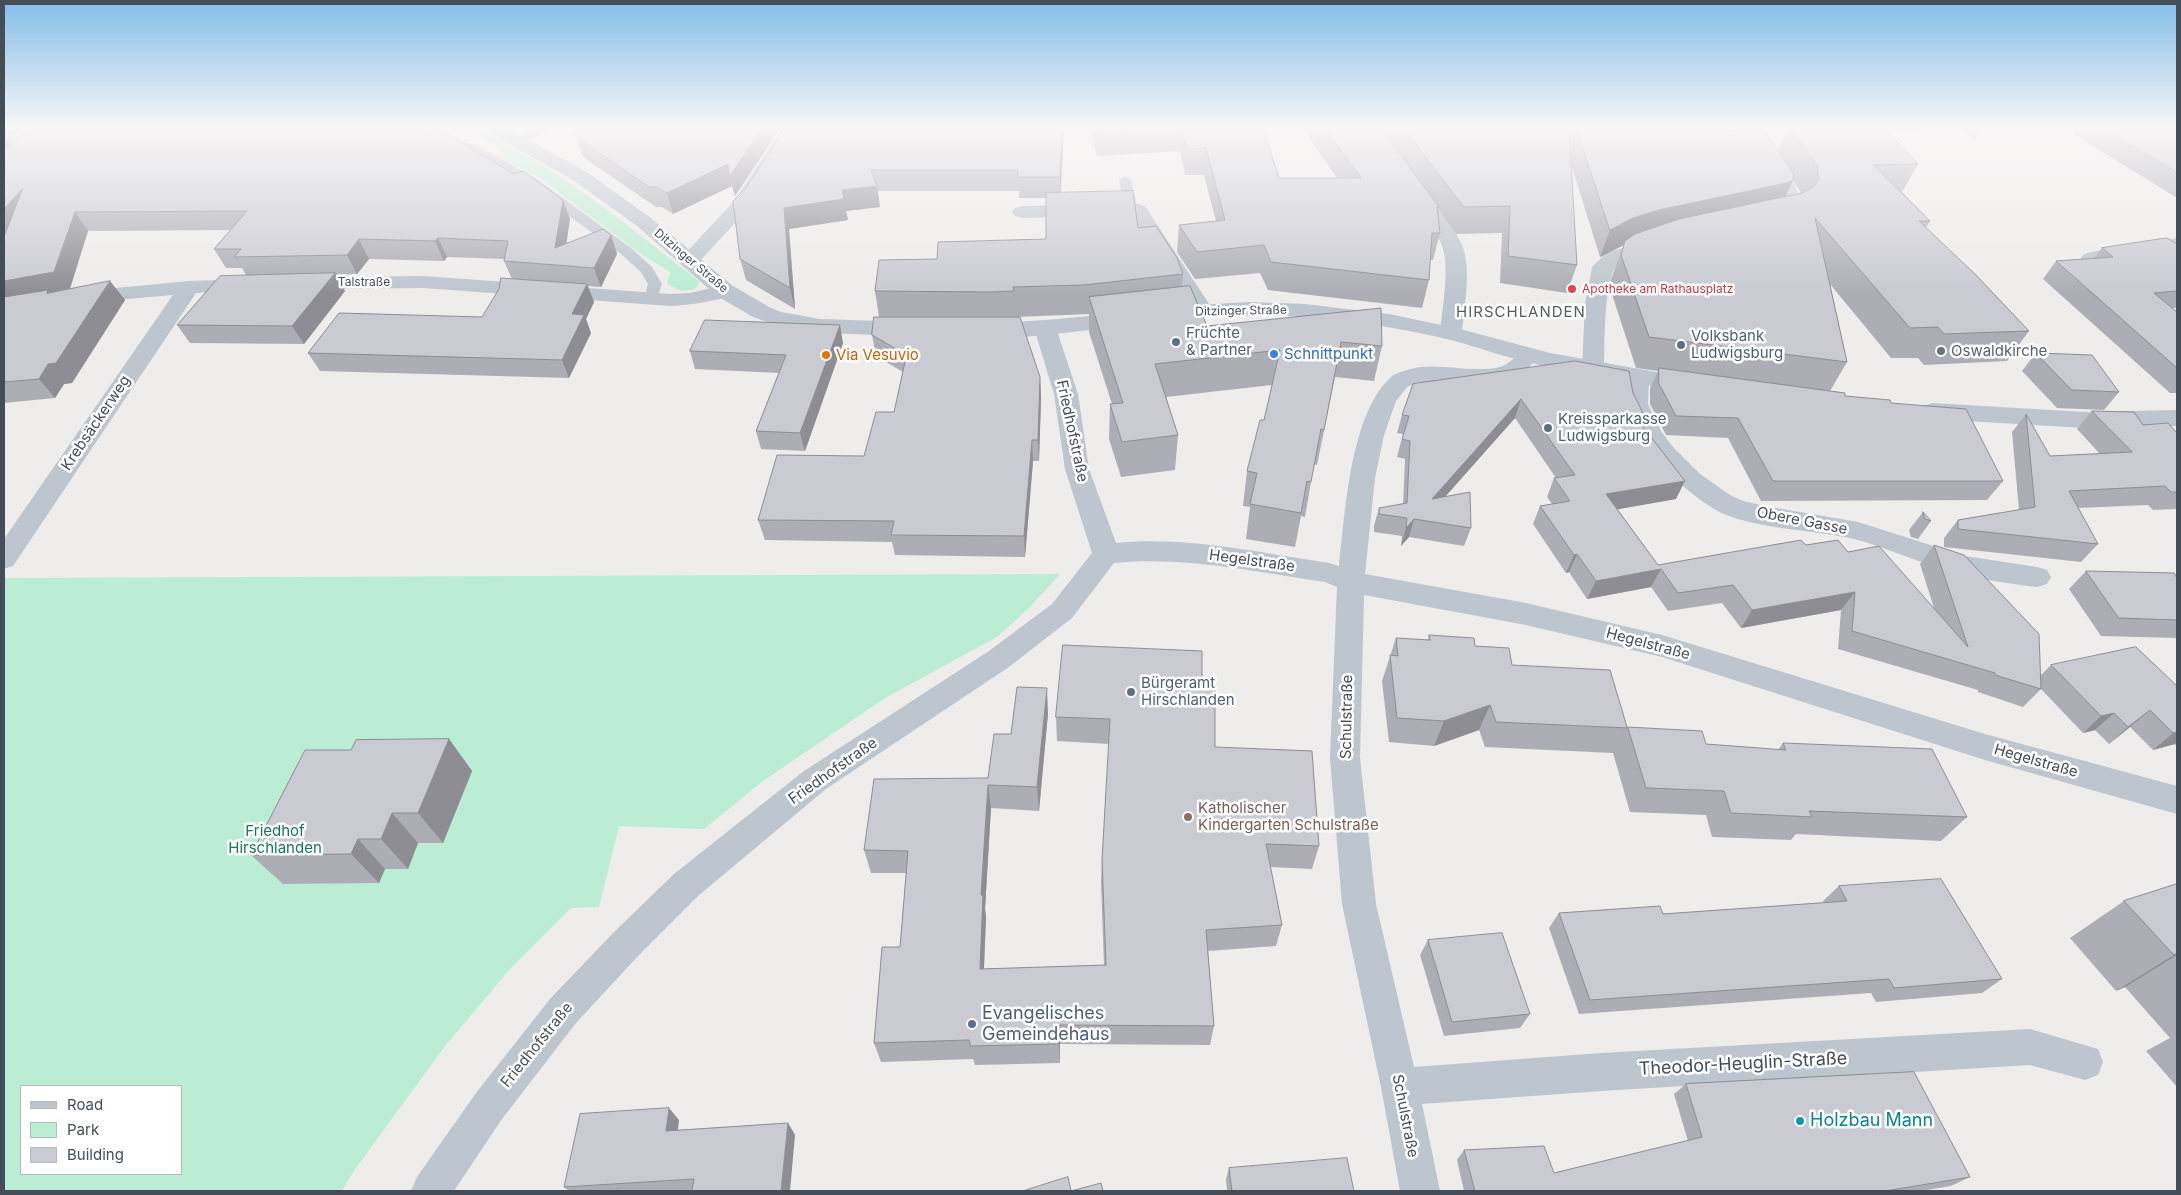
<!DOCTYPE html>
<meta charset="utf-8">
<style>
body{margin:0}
#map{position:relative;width:2181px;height:1195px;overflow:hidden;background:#efecec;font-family:Inter,sans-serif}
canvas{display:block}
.frame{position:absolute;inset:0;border:5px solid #454d59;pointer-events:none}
.legend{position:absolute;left:20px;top:1085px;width:162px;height:90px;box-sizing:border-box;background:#fff;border:1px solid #b5b8bd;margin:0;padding:6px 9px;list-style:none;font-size:15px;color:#454d59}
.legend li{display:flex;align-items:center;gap:10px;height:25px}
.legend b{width:25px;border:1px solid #b5b8bd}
</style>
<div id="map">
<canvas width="2181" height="1195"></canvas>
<div class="frame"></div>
<ul class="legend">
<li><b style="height:6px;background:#bdc5ce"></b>Road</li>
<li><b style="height:14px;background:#baedd3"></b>Park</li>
<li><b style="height:14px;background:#c9cad2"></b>Building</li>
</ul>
</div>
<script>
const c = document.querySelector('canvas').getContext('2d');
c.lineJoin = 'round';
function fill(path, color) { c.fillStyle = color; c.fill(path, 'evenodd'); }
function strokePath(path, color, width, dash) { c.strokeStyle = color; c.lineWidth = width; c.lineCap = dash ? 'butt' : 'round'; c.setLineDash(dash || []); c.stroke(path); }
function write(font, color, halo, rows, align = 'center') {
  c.font = font + ' Inter,sans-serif'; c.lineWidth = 5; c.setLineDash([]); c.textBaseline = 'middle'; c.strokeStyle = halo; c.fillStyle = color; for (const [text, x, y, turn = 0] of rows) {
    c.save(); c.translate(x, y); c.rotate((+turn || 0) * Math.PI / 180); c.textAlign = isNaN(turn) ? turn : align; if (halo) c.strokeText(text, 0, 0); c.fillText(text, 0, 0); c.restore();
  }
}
fill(new Path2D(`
 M474 129C558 165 628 227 700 282L695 289 682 291 667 284 670 272 638 252 541 179 500 157 504 153Z
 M1060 574 1030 607 997 637 885 698 763 781 704 829 619 826 599 907 571 908 509 970 445 1046 353 1172 342 1191H4V578ZM21 1086H181V1174H21Z`), '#baedd3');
fill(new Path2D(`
 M539 127H555L553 130 520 144 516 145 510 141 512 138Z
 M446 138 475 144 537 179 631 248 652 267 662 284 656 301H646L644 298 648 284 641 272 621 254 527 185 467 150 442 145 440 142 442 139Z
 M1125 176 1131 180 1138 210 1131 214 1124 210 1119 180Z`), '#bdc5ce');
fill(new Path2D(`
 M783 127H801L748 209 697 264 690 266 683 264 680 260 683 256 734 201Z
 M1597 127H1724L1721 131 1715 132H1606L1600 131Z
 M1736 127H1754C1772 154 1799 177 1802 211 1795 220 1775 226 1764 223L1761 219 1764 215 1782 208C1780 177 1752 152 1736 127Z
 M1871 127H1930L1927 131 1921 132H1880L1874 131Z
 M52 135 58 136 61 140 58 144 4 146V136Z
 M1417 189 1424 191C1436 208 1454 225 1462 245 1472 268 1464 308 1462 333L1459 338 1451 340 1443 338 1440 333C1442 308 1451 267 1441 243 1433 226 1418 211 1407 195L1410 191Z
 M1138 204 1145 206 1213 310 1210 315 1202 317 1194 315 1132 216 1022 218 1015 216 1012 212 1015 208 1022 206Z
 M1656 238 1663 240 1666 244 1663 248C1650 252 1630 255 1619 263 1603 274 1605 347 1604 368L1601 373 1593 375 1585 373 1582 368 1585 304 1592 267 1606 253Z
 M2177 238V250L2091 264 2084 262 2081 258 2084 254 2091 252Z
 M424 276 670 294 690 293 725 285 733 286 736 291 733 296C712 301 692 305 670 306L424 288 303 289 296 287 292 283 296 279 303 277Z
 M247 279 254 281 258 285 254 289 196 293 13 566 4 569V539L173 295 81 303 73 302 70 297 73 292 189 281Z
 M1045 321 1053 323 1056 328 1078 394 1089 469 1116 543C1187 536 1259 553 1329 563L1339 566C1345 514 1350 415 1390 378 1394 374 1401 372 1407 370 1430 362 1458 370 1482 369 1490 369 1502 368 1508 363 1521 355 1517 345 1536 350L1539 355 1524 374 1490 383 1419 382 1407 387 1396 401 1384 435 1375 478 1365 574 1526 603 1662 635 1985 734 2177 786V814L1985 760 1662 657 1526 625 1364 595 1360 758 1376 904 1414 1067 1601 1053 2030 1029 2098 1049 2103 1062 2098 1075 2085 1080 2030 1065 1601 1091 1422 1104 1440 1191H1400L1381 1087 1342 904 1330 758 1337 587 1325 582C1255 572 1184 556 1114 563L1072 618 1009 667 826 789 698 896 638 956 576 1023 502 1119 454 1191H411L417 1177 476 1093 550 999 614 932 674 874 804 771 989 651 1052 604 1092 553 1065 469 1054 394 1034 328 1037 323Z
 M1637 370 1645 372 1649 377 1648 404 1661 431 1672 446 1700 474 1730 495 1743 501 1765 506 1858 522 1965 556 2037 567 2047 570 2051 577 2047 584 2037 587C2001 583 1967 577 1933 566 1908 558 1884 547 1858 540 1815 529 1766 531 1724 514 1687 498 1600 416 1629 372Z`), '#bdc5ce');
fill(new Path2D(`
 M482 127H504L587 172 651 218 733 286 769 307 781 312 820 319 909 322 917 324 920 329 917 334 909 336 820 333 776 325 753 317 717 296 637 226 573 180 485 131Z
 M1248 302 1305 304 1389 314 1460 329 1550 353 1690 378 1698 380 1702 385 1698 390 1690 392C1637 384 1583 375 1531 363 1504 357 1478 347 1451 340 1397 327 1342 319 1287 316 1218 312 1149 323 1081 331 1052 334 1006 341 979 335L976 330 979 325 987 323C1074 321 1160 306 1248 302Z
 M1932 403 2085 412 2177 410V426L2085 428 1932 419 1924 416 1920 411 1924 406Z`), '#bdc5ce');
fill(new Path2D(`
 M4 127H435L429 130 563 200 570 219 566 243 611 235 617 254 601 287 588 286 594 302 586 319 591 333 569 378 320 371 308 353 482 317 512 279 504 261V259L447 257 444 261 369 259 357 274 336 275 345 291 304 344 190 343 177 325 246 275 242 268H226L214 249 230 230 88 231 70 289 110 281 125 300 72 383 64 384 55 398 4 403ZM23 134 11 145 4 135Z
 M576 127H781L735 196 732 186 673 214 662 207H656L583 157 575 136Z
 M1064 127 1061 193 1138 228 1183 274 1182 287 1207 326 1382 346 1374 381 1335 377 1317 465 1314 464 1305 517 1301 516 1295 547 1246 539 1250 507 1243 506 1247 471 1264 420 1272 385 1166 397 1178 435 1175 470 1121 477 1109 439 1110 404H1112L1089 332V314L1016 317 1040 377 1041 398 1039 461H1033L1025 557 895 555 892 542 765 540 758 520 864 456 894 412 903 372 876 356 872 335 879 317 875 291 937 259 1046 239V198H1019V191H878L880 207 846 211 848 220 789 229 795 309 746 280 740 259 733 201Z
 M1090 127H1263L1279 178H1337L1302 127H1679V130L1778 150 1789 127H1883L1918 164 1902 192 1930 221 1926 228 2029 331 2007 361 1924 365 1918 358H1891L1830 284 1847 362 1830 391 1845 396 1891 403 2003 481 1987 500 1761 501 1728 438 1666 435 1650 404V388L1658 371 1636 368 1609 285 1614 271 1624 245 1600 257 1571 164 1577 265 1567 293 1500 283 1502 233 1456 234 1438 209V212L1440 233 1433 260H1430L1429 280 1422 308 1268 290 1260 273 1195 279 1177 252 1179 225 1216 221 1204 175H1185L1180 151 1097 156ZM1793 181 1801 193 1785 197Z
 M1956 127H1982L1974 139Z
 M2077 127H2177V198L2072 133Z
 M2177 244V308H2172L2177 312V393H2170L2043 279 2056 261 2094 258 2102 248Z
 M843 343 805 451 761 449 756 431 779 373 695 369 690 351Z
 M2036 353 2119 392 2104 410 2057 408 2022 371Z
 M1413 384 1633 393 1644 415 1640 424 1676 499 1617 509 1658 565 1806 545 1848 552 1934 608 1920 564 1934 545 2041 675 2051 665 2177 685V747L2175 744 2153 750 2130 727 2109 744 2095 730 2083 733 2041 689 2023 707 1978 692V690L1838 649 1841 610 1741 628 1722 603 1668 611 1651 587 1587 599 1569 572 1566 573 1533 524 1540 506 1552 504 1547 497 1554 478H1556L1515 418 1445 497 1471 528 1464 546 1409 537 1401 546 1402 536 1374 532V526L1379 508 1403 504 1405 459 1397 457 1403 434 1397 433 1402 415Z
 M2092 411 2143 425 2177 433V509L2153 510 2148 505 2078 508 2098 544 2081 562 1944 547V538L1958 520 2019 510 2012 432 2026 414 2050 456 2100 454 2077 429Z
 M1923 512 1931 521 1918 539 1911 537 1909 530Z
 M2086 571 2177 578V638L2101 636 2069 589Z
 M1429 635 1475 646 1512 665 1627 727 1706 744 1778 750 1783 743 1967 817 1941 841 1796 834 1791 840 1712 837 1706 815 1630 812 1613 753 1485 747 1479 730 1434 746 1389 742 1382 681 1396 638 1428 640Z
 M1202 684 1215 747 1319 846 1312 869 1270 867 1282 925 1276 946 1208 951 1214 1026 1210 1045 1060 1044V1063L975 1065 973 1059 881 1062 874 1043 900 947 906 873H871L864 850 988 778 1011 734 1048 713 1039 811 991 808 985 909 986 917 984 969 1104 965 1101 883 1102 860 1109 744 1057 741 1056 717Z
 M449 739 472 771 443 843H418L408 869H385L379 883 283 884 251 855 351 750Z
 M2177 884V1087L2146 1051 2170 1038 2125 987 2116 991 2070 938 2124 901Z
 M1839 886 2002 979 1982 993 1876 1002 1871 993 1579 1014 1549 928 1559 913 1663 914 1824 903 1823 901Z
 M1428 940 1530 1014 1520 1028 1444 1036 1420 955Z
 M1686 1084 1970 1177 1951 1186 1921 1191H1464L1457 1160 1464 1150 1554 1173 1688 1141 1674 1094Z
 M679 1120 678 1130 788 1123 795 1135 693 1190 681 1191H569L564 1187Z
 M1229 1168 1354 1191H1227L1226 1179Z`), '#adaeb5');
fill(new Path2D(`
 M25 127H40L41 128 29 133Z
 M424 127H435L426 131Z
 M763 127H781L735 196 732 186 673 214 667 193Z
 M1062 127H1064L1060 198V177Z
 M4 135 13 148 4 158Z
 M1793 180 1780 207 1624 245 1600 257 1610 230 1633 218 1659 210Z
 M877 186 880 207 846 211 848 220 789 229 795 309 790 288 784 208 842 190Z
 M23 188 4 244V209Z
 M563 200 570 219 563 266 555 248Z
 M75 212 88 231 69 291 4 304V281Z
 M611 235 617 254 601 287 594 268Z
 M438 238 447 257 444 261 435 241Z
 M359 239 369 259 357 274 347 255Z
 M335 273 345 291 304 344 292 326Z
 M110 281 125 300 72 383 64 384 55 398 39 379 48 364Z
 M587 284 594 302 586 319 591 333 569 378 562 360 572 314Z
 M840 325 843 343 805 451 800 433Z
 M1040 377 1041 398 1039 461 1038 440Z
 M1521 399 1515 418 1427 517 1432 499Z
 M1032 440 1033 461 1025 557 1024 536Z
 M1685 481 1676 499 1597 513 1606 494Z
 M1414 519 1409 537 1401 546 1406 528Z
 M1577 554 1569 572 1566 573 1574 555Z
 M1661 569 1651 587 1587 599 1596 581Z
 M1855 592 1841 610 1741 628 1752 610Z
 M1047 688 1048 713 1039 811 1037 787Z
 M1490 705 1479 730 1434 746 1444 721Z
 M2150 710 2130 727 2109 744 2128 727Z
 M2114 713 2095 730 2083 733 2101 716Z
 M2177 732V742L2175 744 2153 750 2173 733Z
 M449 739 472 771 443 843 418 813Z
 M988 785 991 808 985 909 986 917 983 990 980 969 981 895Z
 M392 813 418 843 408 869 381 839Z
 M358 839 385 869 379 883 351 854Z
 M2177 953V955L2125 987 2116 991 2174 955Z
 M1059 1025 1060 1044V1063L1059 1044Z
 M669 1108 679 1120 676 1143 666 1131Z
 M788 1123 795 1135 790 1191H781Z`), '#8d8d93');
const building = new Path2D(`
 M576 127H763L730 176 728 164 667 193 656 187H649L575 136Z
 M786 127H1062L1060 177H1018V170H871L877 186 842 190 844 199 784 208 790 288 740 259 733 201 745 189Z
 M1096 127H1154L1097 130Z
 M1182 127H1263L1279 178H1361L1324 127H1380L1439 207H1437L1440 233H1432L1429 280 1271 262 1264 245 1197 252 1179 225 1225 220 1206 148 1187 149Z
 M1403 127H1569L1577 265 1508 256 1510 206 1464 207Z
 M1576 127H1679V130L1764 129 1794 174 1793 180 1786 183 1659 210 1633 218 1610 230Z
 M1790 127H1883L1918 164 1873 165 1930 221H1919L1975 274 2029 331 1944 334 1938 327 1910 328 1815 218 1847 362 1649 337 1621 255 1625 241 1635 234 1679 219 1802 193 1813 187 1819 180 1817 166Z
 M2101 127H2172L2177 129V172Z
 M28 129 441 130 514 174 523 171 563 200 555 248 603 229 611 235 594 268 504 261 508 241 438 238 435 241 359 239 347 255 234 257 241 249H214L247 211 75 212 54 272 4 281V237L23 188 4 209V152Z
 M1133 191 1138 228 1156 226 1177 258 1183 274 1084 285 1013 287 1014 291 990 292 875 291 879 260 937 259 938 242 1046 239V193Z
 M2167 238 2177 244V291L2154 293 2177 312V368L2056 261 2113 257 2102 248Z
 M335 273 292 326 177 325 220 276Z
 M501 278 587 284 572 314 584 315 562 360 308 353 339 313 482 317 499 289Z
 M110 281 56 363 48 364 39 379 4 382V297L48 290 47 293Z
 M1190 286 1207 326 1381 308 1382 346 1341 342 1324 430 1321 429 1311 482 1307 481 1301 513 1250 504 1257 473 1247 471 1260 420H1264L1280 350 1155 364 1178 435 1122 442 1110 404 1123 403 1089 297Z
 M874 317H1020L1040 377 1038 440H1032L1024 536 891 535 894 521 758 520 777 455 864 456 876 412H894L907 353H903L872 335Z
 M705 320 840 325 800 433 756 431 786 355 690 351Z
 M2036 353 2092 355 2119 392 2072 390Z
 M1575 361 1629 371 1633 393 1644 415H1634L1685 481 1606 494 1658 565 1801 540 1806 545 1838 540 1848 552 1879 546 1968 647 1934 545 1964 555 2039 634 2041 689 1995 675V673L1852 631 1855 592 1752 610 1733 585 1678 593 1661 569 1596 581 1577 554 1574 555 1540 506 1570 501 1554 478 1575 475 1521 399 1432 499 1470 492 1471 528 1414 519 1406 528 1407 518 1379 514V508L1407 503 1410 441 1402 439 1409 416 1402 415 1413 384Z
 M1659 368 1845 393V396L1890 400 1891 403 1966 409 2003 481H1773L1738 418 1676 416 1659 384Z
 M2092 411 2134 412 2143 425 2168 423 2177 433V492H2171L2165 486 2069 491 2098 544 1958 529V520L2035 507 2026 414 2050 456 2132 452Z
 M1923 512 1931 521 1925 519Z
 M2086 571 2174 573 2177 578V620L2119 618Z
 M1429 635 1474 638 1475 646 1509 648 1512 665 1610 670 1627 727 1702 731 1706 744 1786 750 1783 743 1932 749 1967 817 1809 811 1812 817 1731 813 1724 791 1646 788 1628 728 1496 722 1490 705 1444 721 1397 718 1390 655 1398 656 1396 638 1430 640Z
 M1063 645 1202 651V684H1215V747L1312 751 1319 846 1266 844 1282 925 1206 930 1214 1026 1059 1025V1044L971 1046 969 1040 874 1043 882 947H900L908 851 864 850 874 779 988 778 994 734H1011L1017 687 1047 688 1037 787 988 785 981 895H983L980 969 1106 965 1102 860 1110 719 1056 717Z
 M2136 647 2176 685H2177V732L2173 733 2150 710 2128 727 2114 713 2101 716 2051 665Z
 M449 739 418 813H392L381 839H358L351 854 251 855 305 750H351L356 740Z
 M1941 879 2002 979 1894 988 1889 979 1590 1000 1559 913 1660 906 1663 914 1847 901 1839 886Z
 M2177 884V953L2174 955 2124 901Z
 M1502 933 1530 1014 1452 1022 1428 940Z
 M1914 1072 1970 1177 1885 1191H1475L1464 1150 1544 1146 1554 1173 1702 1137 1686 1084Z
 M669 1108 666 1131 788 1123 781 1191H692L694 1179 564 1187 580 1114Z
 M1347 1158 1354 1191H1232L1229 1168Z
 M1068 1177 1071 1191 1101 1183 1103 1191H1023Z`);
fill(building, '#c9cad2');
strokePath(building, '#8d8d93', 1);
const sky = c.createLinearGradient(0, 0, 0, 294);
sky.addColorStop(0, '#81bde8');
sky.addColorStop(0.43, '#f8f6f6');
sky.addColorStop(1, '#f8f6f600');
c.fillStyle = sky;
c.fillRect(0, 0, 2181, 294);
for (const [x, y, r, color] of [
 [1572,289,5,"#e0444e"],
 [1176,342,5,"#5c6f8a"],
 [1681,345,5,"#5c6f8a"],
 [1941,351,5,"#6b7280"],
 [1274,354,5,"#3f7fe0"],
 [826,355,5,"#e8710a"],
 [1548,428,5,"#5c6f8a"],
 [1131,692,5,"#5c6f8a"],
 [1188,817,5,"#8d6e63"],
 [972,1024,5,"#5c6f8a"],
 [1800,1121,5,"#0f9aa8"]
]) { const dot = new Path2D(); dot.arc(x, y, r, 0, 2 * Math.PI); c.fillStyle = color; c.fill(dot); strokePath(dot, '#fff', 2); }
write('12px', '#454d59', '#fff', [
 ["Ditzinger Straße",691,261,40],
 ["Talstraße",364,282],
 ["Ditzinger Straße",1241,311,-1]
]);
write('12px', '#be3a42', '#fff', [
 ["Apotheke am Rathausplatz",1582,289]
], 'left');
c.letterSpacing = '1px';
write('15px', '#595c61', '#fff', [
 ["HIRSCHLANDEN",1521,312]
]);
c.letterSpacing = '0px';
write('15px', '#4e5e75', '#fff', [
 ["Früchte",1186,333],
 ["& Partner",1186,350],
 ["Volksbank",1691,336],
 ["Ludwigsburg",1691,353],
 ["Kreissparkasse",1558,419],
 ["Ludwigsburg",1558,436],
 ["Bürgeramt",1141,683],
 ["Hirschlanden",1141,700]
], 'left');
write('15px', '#5b616d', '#fff', [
 ["Oswaldkirche",1951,351]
], 'left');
write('15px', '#366cbe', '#fff', [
 ["Schnittpunkt",1284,354]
], 'left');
write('15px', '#c56008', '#fff', [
 ["Via Vesuvio",836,355]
], 'left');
write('15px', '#454d59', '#fff', [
 ["Krebsäckerweg",96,423,-56],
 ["Friedhofstraße",1072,431,78],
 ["Obere Gasse",1802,521,11],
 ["Hegelstraße",1252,561,8],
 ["Hegelstraße",1648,644,15],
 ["Schulstraße",1347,717,-89],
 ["Hegelstraße",2036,761,16],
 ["Friedhofstraße",833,771,-35],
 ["Friedhofstraße",537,1045,-51],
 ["Schulstraße",1405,1116,79]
]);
write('15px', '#785e54', '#fff', [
 ["Katholischer",1198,808],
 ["Kindergarten Schulstraße",1198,825]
], 'left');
write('15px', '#197752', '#fff', [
 ["Friedhof",275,831],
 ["Hirschlanden",275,848]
]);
write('18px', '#4e5e75', '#fff', [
 ["Evangelisches",982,1014],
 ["Gemeindehaus",982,1035]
], 'left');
write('18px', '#454d59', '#fff', [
 ["Theodor-Heuglin-Straße",1743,1064,-3]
]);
write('18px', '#0d838f', '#fff', [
 ["Holzbau Mann",1810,1121]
], 'left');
</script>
